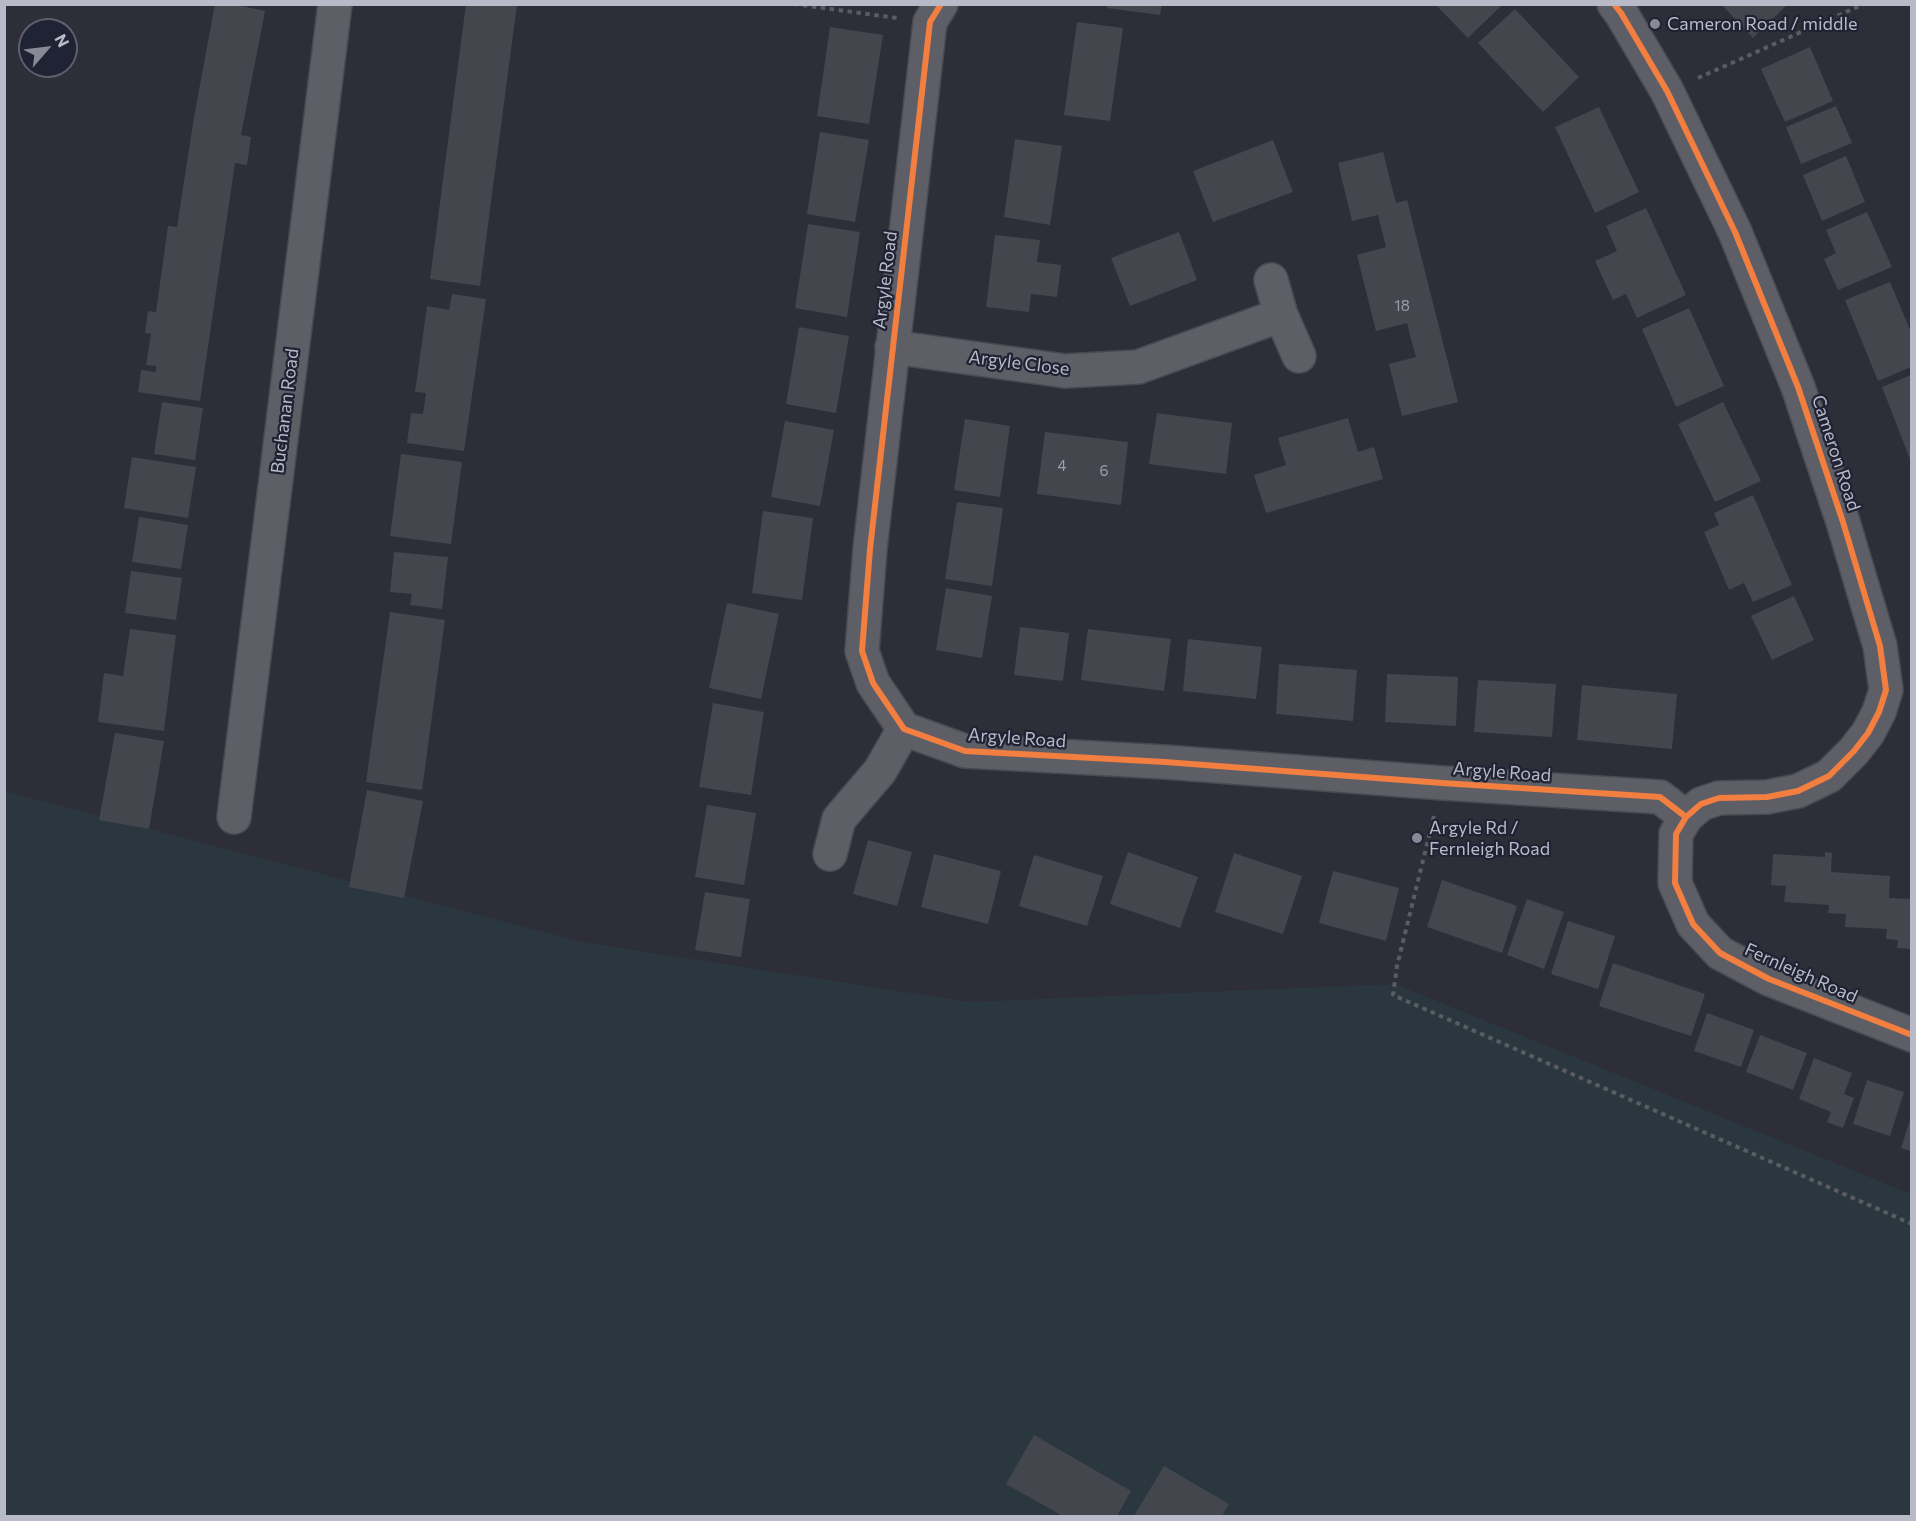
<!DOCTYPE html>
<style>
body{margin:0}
#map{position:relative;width:1916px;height:1521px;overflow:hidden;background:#2d2e38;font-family:Commissioner,sans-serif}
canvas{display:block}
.frame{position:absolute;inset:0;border:6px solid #b8bac8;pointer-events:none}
.north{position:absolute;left:18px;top:18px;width:60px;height:60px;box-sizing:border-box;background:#202333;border:2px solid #5d5f6f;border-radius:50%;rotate:62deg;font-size:16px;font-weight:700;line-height:24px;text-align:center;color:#b8bac8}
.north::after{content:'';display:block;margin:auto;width:21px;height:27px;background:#878996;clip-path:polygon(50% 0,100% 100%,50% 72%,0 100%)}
</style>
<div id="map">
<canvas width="1916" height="1521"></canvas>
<div class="frame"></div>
<div class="north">N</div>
</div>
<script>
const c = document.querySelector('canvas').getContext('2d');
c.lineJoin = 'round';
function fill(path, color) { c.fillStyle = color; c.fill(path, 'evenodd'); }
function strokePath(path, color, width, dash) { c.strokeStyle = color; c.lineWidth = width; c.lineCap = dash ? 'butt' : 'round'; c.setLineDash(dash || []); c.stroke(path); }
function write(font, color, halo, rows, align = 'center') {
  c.font = font + ' Commissioner,sans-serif'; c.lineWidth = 4.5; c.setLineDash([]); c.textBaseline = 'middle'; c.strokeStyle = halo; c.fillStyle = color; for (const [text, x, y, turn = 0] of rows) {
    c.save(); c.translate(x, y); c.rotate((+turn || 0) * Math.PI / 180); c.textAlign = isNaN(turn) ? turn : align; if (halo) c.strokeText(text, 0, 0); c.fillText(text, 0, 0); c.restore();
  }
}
fill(new Path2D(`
 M4 791 582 942 969 1002 1395 984 1911 1194V1516H5Z`), '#2b373e');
fill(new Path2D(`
 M215 4H232L265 11 241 135 251 137 247 165 235 163 200 401 138 392 141 370 156 372V366L146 365 151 334 145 333 148 311 156 312 168 226 177 227 194 117Z
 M466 4H517L480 286 430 279Z
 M1108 4H1162L1160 15 1107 8Z
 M1435 4H1503L1468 38Z
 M1721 4H1788L1753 38Z
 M1515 9 1579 77 1543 112 1478 43Z
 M1077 22 1123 28 1110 121 1064 115Z
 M830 27 883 35 869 124 817 116Z
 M1810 47 1833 101 1785 122 1761 69Z
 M1836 106 1852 143 1801 164 1786 127Z
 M1599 107 1639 192 1595 213 1555 127Z
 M820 132 869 140 855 222 807 214Z
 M1015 139 1062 146 1050 225 1004 217Z
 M1273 140 1293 192 1213 222 1193 171Z
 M1383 152 1396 203 1407 200 1458 402 1402 416 1389 364 1416 357 1411 339 1407 323 1376 331 1357 255 1386 247 1378 215 1352 221 1338 163Z
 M1846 156 1865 202 1822 221 1803 175Z
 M1646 208 1686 295 1637 318 1626 294 1613 300 1595 261 1617 251 1606 226Z
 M1867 212 1892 267 1838 290 1824 259 1836 253 1826 230Z
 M808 224 860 232 847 317 795 308Z
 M1179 232 1197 280 1130 306 1111 258Z
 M995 235 1040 240 1037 262 1061 265 1057 297 1031 294 1029 312 986 307Z
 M1890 282 1911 332V367L1878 381 1845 300Z
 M452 294 486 299 464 451 407 443 411 413 423 414 426 393 415 392 427 306 449 310Z
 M1689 308 1724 386 1676 407 1642 329Z
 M799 327 849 336 836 413 786 404Z
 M1911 375V462L1882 387Z
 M162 402 203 408 195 460 154 454Z
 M1723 402 1761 481 1715 502 1678 424Z
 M1157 413 1232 423 1226 474 1149 464Z
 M1348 418 1358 452 1374 447 1383 479 1266 513 1254 475 1286 465 1278 438Z
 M965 419 1010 426 1000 497 954 490Z
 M785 421 834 430 820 506 771 497Z
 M1045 432 1128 442 1121 505 1037 494Z
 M401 454 462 462 451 544 390 536Z
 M132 457 196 467 188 518 124 508Z
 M1753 495 1792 585 1753 602 1744 583 1729 590 1704 532 1719 525 1714 513Z
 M957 502 1003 508 992 586 945 579Z
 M763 511 813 518 802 600 752 593Z
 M139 517 188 525 181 569 132 562Z
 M394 552 448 557 442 609 410 605 412 594 390 592Z
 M131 571 182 578 176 620 125 613Z
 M946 588 992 596 982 658 936 650Z
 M1794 596 1814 640 1772 660 1751 616Z
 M727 603 779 614 761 699 709 688Z
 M390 612 445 620 422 790 366 782Z
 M1020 627 1069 633 1063 681 1014 675Z
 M130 629 176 635 164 731 98 722 104 673 123 676Z
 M1088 629 1171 639 1164 691 1081 680Z
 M1188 639 1262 647 1256 699 1183 691Z
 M1279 664 1357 670 1353 721 1276 714Z
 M1387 674 1458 677 1456 726 1385 722Z
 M1478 680 1556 684 1552 737 1474 732Z
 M1582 685 1677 694 1672 749 1577 740Z
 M713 703 764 712 751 795 699 787Z
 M115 733 164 741 149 829 99 820Z
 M367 790 423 801 404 898 349 887Z
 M707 805 756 813 744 885 695 877Z
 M868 840 912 852 897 906 853 894Z
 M1128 852 1198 877 1180 928 1110 904Z
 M1825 852 1832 853 1831 872 1890 876 1889 898 1911 899V949L1897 948 1898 940 1886 939 1887 929 1845 927 1846 914 1828 913 1829 905 1784 902 1786 886 1771 885 1773 854 1825 857Z
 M1234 853 1302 876 1283 934 1215 912Z
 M934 854 1001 871 988 924 921 907Z
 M1034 855 1103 876 1087 926 1019 906Z
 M1333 871 1399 888 1386 941 1319 923Z
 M1442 880 1517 906 1502 953 1427 927Z
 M705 892 750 899 741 957 695 950Z
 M1527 899 1564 912 1544 969 1507 955Z
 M1568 921 1615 936 1598 989 1551 974Z
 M1613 963 1705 994 1691 1036 1599 1006Z
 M1707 1013 1754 1030 1741 1067 1694 1051Z
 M1760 1035 1807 1053 1793 1090 1746 1072Z
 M1814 1058 1852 1073 1844 1094 1854 1098 1843 1128 1827 1122 1831 1112 1799 1099Z
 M1867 1080 1904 1092 1890 1136 1853 1124Z
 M1911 1117V1151L1901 1148Z
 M1034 1435 1131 1491 1117 1516H1063L1006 1484Z
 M1164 1466 1229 1504 1222 1516H1134Z`), '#44464e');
const street = new Path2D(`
 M941 4 930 22 870 549 862 651 873 683 904 729 965 751 1165 762 1442 783 1660 797 1686 817
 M1614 4 1621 13 1667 91 1735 232 1798 387 1843 522 1880 646 1886 690 1879 712 1868 733 1854 751 1829 776 1798 791 1767 797 1719 798 1701 804 1686 817 1676 834 1675 883 1693 924 1720 953 1769 979 1912 1035
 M1271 280 1281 315 1299 356
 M892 347 1065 371 1138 367 1281 315
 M234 817 335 4
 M830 854 839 819 880 771 904 729`);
strokePath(street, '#494a51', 36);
strokePath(new Path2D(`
 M794 4 897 18
 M1698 78 1864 4
 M1434 816 1397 966 1393 995 1912 1224`), '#5a5c63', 4, [4.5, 4.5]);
strokePath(street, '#5d5e66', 33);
strokePath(new Path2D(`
 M941 4 930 22 870 549 862 651 873 683 904 729 965 751 1165 762 1442 783 1660 797 1686 817
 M1614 4 1621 13 1667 91 1735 232 1798 387 1843 522 1880 646 1886 690 1879 712 1868 733 1854 751 1829 776 1798 791 1767 797 1719 798 1701 804 1686 817 1676 834 1675 883 1693 924 1720 953 1769 979 1912 1035`), '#f27e40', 6);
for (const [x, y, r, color] of [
 [1655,24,6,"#878996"],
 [1417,838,6,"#878996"]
]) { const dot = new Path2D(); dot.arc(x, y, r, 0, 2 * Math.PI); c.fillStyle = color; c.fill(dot); strokePath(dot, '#202333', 2); }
write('15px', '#9b9daa', null, [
 ["18",1402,306],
 ["4",1062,466],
 ["6",1104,471]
]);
write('18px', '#b8bac8', '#202333', [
 ["Cameron Road / middle",1667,24],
 ["Argyle Rd /",1429,828],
 ["Fernleigh Road",1429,849]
], 'left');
write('18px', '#b8bac8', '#202333', [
 ["Argyle Road",885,280,-83],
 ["Argyle Close",1019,363,7],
 ["Buchanan Road",285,411,-83],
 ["Cameron Road",1836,453,72],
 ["Argyle Road",1017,738,4],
 ["Argyle Road",1502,772,4],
 ["Fernleigh Road",1801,973,24]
]);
</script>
